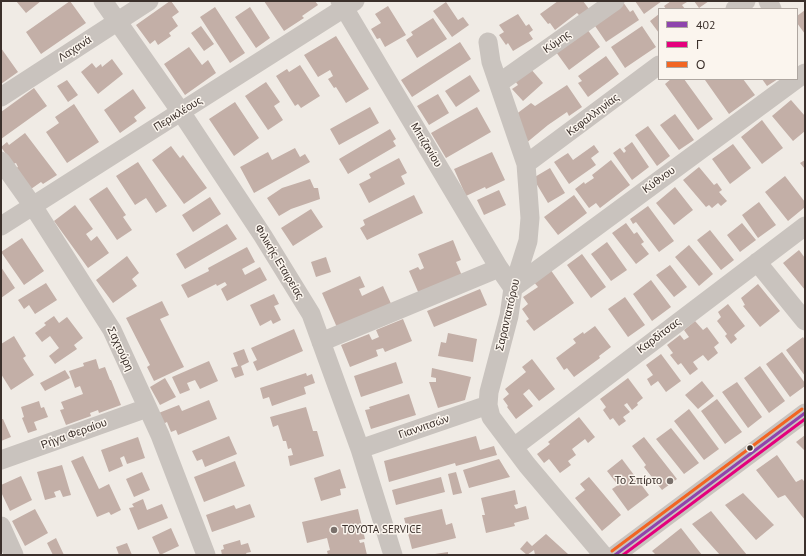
<!DOCTYPE html>
<meta charset="utf-8">
<style>
body{margin:0}
#map{position:relative;width:806px;height:556px;overflow:hidden;background:#f0ebe5;font-family:"PT Sans",sans-serif}
canvas{display:block}
.frame{position:absolute;inset:0;border:2px solid #3b302b;pointer-events:none}
.legend{position:absolute;left:658px;top:8px;width:140px;height:72px;box-sizing:border-box;background:#fbf5ee;border:1px solid #aea6a0;margin:0;padding:5px 7px;list-style:none;font-size:12px;color:#3b302b}
.legend li{display:flex;align-items:center;gap:8px;height:20px}
.legend b{width:20px;border:1px solid #aea6a0}
</style>
<div id="map">
<canvas width="806" height="556"></canvas>
<div class="frame"></div>
<ul class="legend">
<li><b style="height:5px;background:#8e44ad"></b>402</li>
<li><b style="height:5px;background:#e5007d"></b>Γ</li>
<li><b style="height:5px;background:#f26522"></b>Ο</li>
</ul>
</div>
<script>
const c = document.querySelector('canvas').getContext('2d');
c.lineJoin = 'round';
function fill(path, color) { c.fillStyle = color; c.fill(path, 'evenodd'); }
function strokePath(path, color, width, dash) { c.strokeStyle = color; c.lineWidth = width; c.lineCap = dash ? 'butt' : 'round'; c.setLineDash(dash || []); c.stroke(path); }
function write(font, color, halo, rows, align = 'center') {
  c.font = font + ' "PT Sans",sans-serif'; c.lineWidth = 3; c.setLineDash([]); c.textBaseline = 'middle'; c.strokeStyle = halo; c.fillStyle = color; for (const [text, x, y, turn = 0] of rows) {
    c.save(); c.translate(x, y); c.rotate((+turn || 0) * Math.PI / 180); c.textAlign = isNaN(turn) ? turn : align; if (halo) c.strokeText(text, 0, 0); c.fillText(text, 0, 0); c.restore();
  }
}
fill(new Path2D(`
 M16 1H41L26 13Z
 M70 1 86 23 41 54 26 32Z
 M170 1H171L179 12 172 17 178 26 169 33 171 36 158 45 155 40 150 44 136 25Z
 M264 1H315L318 5 302 16 304 18 284 31Z
 M558 1H583L589 9 580 16 577 13 555 30 550 23 548 24 540 14Z
 M635 1H662L644 14Z
 M671 1H686L687 2 682 5 685 9H666L664 6Z
 M694 1H709L699 8Z
 M446 2 458 20 463 17 469 25 452 37 433 11Z
 M623 2 630 12 633 10 639 20 606 42 593 23Z
 M388 6 406 35 385 47 380 38 377 39 371 29 381 23 375 14Z
 M215 7 245 53 230 63 200 17Z
 M250 7 270 38 256 48 235 17Z
 M805 10V34L797 23V16Z
 M518 14 526 26 529 24 533 30 529 33 533 39 513 51 508 43 506 45 499 35 504 32 499 25Z
 M659 14V33L650 21Z
 M433 18 447 39 417 58 406 40 413 35 411 32Z
 M201 26 214 44 204 51 191 33Z
 M642 26 656 47 625 68 611 47Z
 M587 29 600 47 569 70 556 52Z
 M336 36 369 89 346 103 336 87 334 88 328 79 333 76 330 70 318 77 304 55Z
 M460 42 471 59 412 97 401 80Z
 M189 47 202 65 208 60 216 73 185 95 164 64Z
 M1 48 18 72 1 84Z
 M606 56 619 74 588 97 578 83 582 81 578 76Z
 M112 59 123 74 98 94 81 72 92 63 96 68 101 64 102 67Z
 M300 65 320 96 301 108 298 104 295 106 276 76 287 69 289 72Z
 M530 68 543 83 523 101 512 89 518 85 515 81Z
 M470 75 480 91 456 107 445 91Z
 M671 79H684L713 119 698 130 665 84Z
 M707 79H743L755 95 729 114 705 80Z
 M762 79H778L767 86Z
 M67 80 78 95 68 102 57 86Z
 M266 82 280 102 274 106 283 120 268 130 245 96Z
 M567 85 582 107 569 116 567 112 548 125 525 144 515 115 531 103 535 106Z
 M34 88 47 106 1 139V112Z
 M133 89 146 108 134 117 137 121 120 133 104 110Z
 M438 94 449 113 429 125 417 106Z
 M791 100 805 116V131L793 141 772 116Z
 M235 102 259 138 234 156 209 119Z
 M74 104 99 142 67 163 46 132 59 123 55 117Z
 M370 107 379 123 339 145 330 129Z
 M477 107 491 132 446 158 431 133Z
 M675 114 694 140 679 150 660 125Z
 M762 120 783 148 762 164 741 137Z
 M648 126 670 156 657 166 635 135Z
 M390 129 396 139 393 141 396 146 348 174 339 159Z
 M25 133 57 175 43 184 41 182 31 189 16 168 18 167 16 163 13 164 1 147 7 142 9 145Z
 M632 142 649 167 632 180 613 153 620 148 624 153 626 151 624 148Z
 M733 144 751 168 730 184 712 159Z
 M594 145 599 152 591 158 596 165 569 184 554 162 568 153 573 160Z
 M171 146 180 158 183 155 207 188 184 204 152 160Z
 M295 148 300 157 305 154 310 162 254 193 240 167 268 152 272 160Z
 M492 152 505 180 486 189 485 187 466 196 454 169Z
 M399 158 407 173 401 176 405 184 369 203 359 184 371 178 369 174Z
 M611 160 630 185 600 208 596 203 589 208 575 189 584 182 585 184 594 178 592 175Z
 M805 160V169L800 163Z
 M138 162 167 206 156 213 146 198 135 205 116 176Z
 M699 167 714 185 717 183 722 190 719 192 727 201 721 206 718 203 712 208 709 205 706 207 683 180Z
 M550 168 565 193 548 203 533 178Z
 M785 176 805 202V207L788 221 765 192Z
 M310 179 314 188H318L320 199 291 209 279 216 267 198 282 188Z
 M107 187 126 215 123 217 132 230 117 240 89 199Z
 M675 187 693 210 674 225 656 203Z
 M499 190 506 205 484 215 477 200Z
 M414 195 423 213 367 240 360 228 365 225 363 220Z
 M574 195 587 213 558 235 544 217Z
 M210 197 221 214 193 232 182 215Z
 M759 202 776 225 758 238 742 215Z
 M75 205 93 229 86 234 91 241 97 236 109 253 88 268 54 221Z
 M648 206 674 241 659 252 636 222 633 224 630 219Z
 M311 209 323 227 293 246 281 228Z
 M626 223 634 234 637 232 644 242 641 244 649 254 636 264 612 233Z
 M742 223 756 240 740 252 727 235Z
 M227 224 237 239 185 269 176 254Z
 M710 230 734 260 721 270 697 240Z
 M22 238 44 271 24 285 1 252Z
 M453 240 461 260 456 262 463 278 419 294 409 271 418 267 420 270 424 268 418 254Z
 M607 242 627 270 611 281 591 254Z
 M689 245 713 274 699 286 675 257Z
 M247 247 255 262 242 269 245 275 260 267 267 280 227 301 221 289 227 285 225 282 217 286 216 284 188 298 181 285 209 271 208 268Z
 M799 250 805 258V290L783 263Z
 M582 254 606 287 591 298 567 265Z
 M127 256 139 273 132 279 137 286 113 303 96 280Z
 M326 257 331 272 316 277 311 262Z
 M670 265 687 287 674 297 656 275Z
 M1 267 15 288 1 298Z
 M550 269 574 303 534 331 526 321 529 319 522 309 528 304 523 297 538 287 533 281Z
 M360 276 365 287 359 289 362 296 383 286 393 308 339 332 322 293Z
 M651 280 671 307 652 321 633 294Z
 M46 283 57 300 35 314 29 305 24 309 18 300Z
 M758 284 780 311 760 327 743 306 745 305 741 298Z
 M480 289 487 305 434 327 427 311Z
 M274 294 279 304 274 306 281 320 273 324 271 320 260 326 250 305Z
 M625 297 645 325 628 337 608 309Z
 M162 301 169 315 160 319 184 367 154 381 147 367 150 365 126 318Z
 M728 304 745 326 734 335 737 339 731 344 725 336 727 334 717 321 721 317 718 312Z
 M54 316 59 323 67 317 83 338 74 345 77 349 55 364 49 356 59 348 50 336 42 342 35 333 46 325 44 323Z
 M403 319 412 341 385 352 383 348 376 350 378 356 350 367 341 345 369 334 372 340 379 337 376 330Z
 M695 321 703 330 707 327 719 343 714 347 718 353 708 361 703 355 693 362 698 369 690 375 681 363 678 365 670 355 673 353 667 345 680 335 684 340 689 337 684 330Z
 M595 326 611 347 599 356 600 358 574 377 567 368 564 370 556 358 576 343 573 339 583 332 584 334Z
 M294 329 303 351 257 371 253 362 257 360 251 348Z
 M448 333 477 339 473 362 438 356 441 342 446 343Z
 M14 336 26 356 23 358 34 375 11 390 1 374V344Z
 M803 337 805 340V376L786 350Z
 M244 349 249 362 241 366 244 375 235 378 231 368 238 366 233 353Z
 M782 352 805 383V386L790 397 766 364Z
 M661 354 681 381 666 392 658 381 651 386 647 379 653 375 646 365Z
 M96 359 99 369 105 367 110 380H111L121 405 99 413 98 410 90 413 91 416 66 425 60 410 64 409 61 402 83 394 80 386 75 388 69 371 84 366 83 363Z
 M532 359 555 389 539 401 529 389 523 394 533 406 516 419 507 407 508 406 503 399 509 394 505 389 526 372 522 367Z
 M209 361 218 381 200 389 195 380 187 383 190 390 180 394 172 377Z
 M396 362 403 383 361 397 354 376Z
 M760 366 785 401 769 413 744 378Z
 M432 368 471 377 465 400 438 408 429 382H436V378L431 377Z
 M65 370 70 378 45 391 40 383Z
 M306 373 307 376 312 374 315 383 304 387 306 394 272 406 269 397 263 399 260 388Z
 M165 378 176 397 160 405 150 387Z
 M628 378 643 398 637 403 638 405 632 410 627 403 624 405 630 412 623 417 626 421 619 426 613 418 610 420 603 410 606 407 600 399Z
 M702 381 714 396 698 409 685 395Z
 M737 382 762 417 748 428 722 392Z
 M409 394 416 415 371 429 365 410 370 409 369 407Z
 M717 399 742 432 725 444 701 411Z
 M209 400 217 419 178 435 176 430 171 432 167 422 161 425 156 414 179 405 182 411Z
 M39 401 41 408 44 407 48 417 34 422 37 430 28 433 22 418 24 417 21 407Z
 M306 407 313 431H317L324 456 290 466 288 456 293 455 291 448 288 449 286 441H283L278 425 273 427 270 417Z
 M689 409 719 449 704 460 674 421Z
 M579 417 595 437 588 443 585 439 572 449 576 455 568 461 571 465 560 473 549 459 544 463 537 454 550 444 548 442Z
 M1 419H3L11 437 1 441Z
 M671 428 699 463 684 474 656 439Z
 M805 435V451L796 442Z
 M229 436 237 454 205 467 202 459 197 461 192 451Z
 M476 436 480 450 494 446 497 455 456 466 455 463 389 482 384 461Z
 M138 437 145 458 127 464 124 456 120 458 123 466 109 472 101 450Z
 M644 437 677 479 662 490 644 467 646 465 632 446Z
 M777 455 796 482 802 479 805 482V520L785 495 778 498 756 470Z
 M83 456 99 489 109 484 121 510 111 515 109 512 97 517 71 461Z
 M499 459 510 477 469 488 463 470Z
 M622 459 649 495 628 511 612 489 618 485 607 471Z
 M235 461 245 486 204 502 194 477Z
 M62 465 71 495 63 497 60 490 54 492 56 497 45 500 37 472Z
 M340 469 346 488 340 489 341 495 321 501 314 478Z
 M142 472 150 490 134 497 126 479Z
 M456 472 462 493 453 495 448 474Z
 M21 476 32 500 10 511 1 492V485Z
 M441 477 445 492 396 505 392 490Z
 M589 477 621 515 602 531 575 498 585 490 580 484Z
 M515 490 518 504 514 505 516 509 526 506 529 519 514 523 515 526 486 533 482 515H485L481 498Z
 M743 493 774 525 756 540 725 505Z
 M143 499 147 510 162 504 168 518 138 530 129 508 134 507 132 504Z
 M250 504 255 517 212 532 206 515 234 505 236 509Z
 M35 509 48 533 25 546 12 521Z
 M358 509 365 539 359 540 360 543 364 542 367 555H328L327 551 330 550 327 538 307 543 302 522Z
 M442 509 446 525 452 523 456 538 412 549 404 518Z
 M711 511 747 555H720L692 524Z
 M171 528 179 546 160 555 152 537Z
 M681 528 702 555H656L652 551Z
 M546 534 568 554 566 555H535L534 550 527 555 520 549 527 541 532 546Z
 M56 538 64 555H53L47 543Z
 M240 540 241 545 248 543 251 552 246 553 247 555H222L221 550 224 549 223 545Z
 M127 543 132 555H119L116 547Z
 M448 552V555H435V554Z`), '#c3afa7');
strokePath(new Path2D(`
 M103 1 181 112 263 236 311 314 360 449 393 555
 M340 1 499 268 513 288
 M768 1 772 9
 M735 9 746 1
 M488 42 491 62 526 164 530 218 528 241 513 288 509 316 489 392 488 405 491 417 527 465 603 555
 M499 83 615 1
 M1 97 149 1
 M1 161 33 206 112 330 160 435 206 555
 M526 164 659 65
 M1 226 355 1
 M757 262 805 321
 M513 288 805 73
 M321 342 499 268
 M514 447 805 226
 M360 449 488 405
 M1 460 147 408
 M1 526 14 555
 M615 555 805 413`), '#c9c3be', 19);
strokePath(new Path2D(`
 M615 555 805 413`), '#8e44ad', 3);
strokePath(new Path2D(`
 M623 555 805 419`), '#e5007d', 3);
strokePath(new Path2D(`
 M612 551 802 409`), '#f26522', 3);
for (const [x, y, r, color] of [
 [750,448,3.5,"#3b302b"],
 [670,481,4,"#7a716c"],
 [334,530,4,"#7a716c"]
]) { const dot = new Path2D(); dot.arc(x, y, r, 0, 2 * Math.PI); c.fillStyle = color; c.fill(dot); strokePath(dot, '#fbf5ee', 1.5); }
write('11px', '#3b302b', '#fbf5ee', [
 ["Κύμης",557,42,-35],
 ["Λαχανά",75,49,-33],
 ["Περικλέους",178,114,-32],
 ["Κεφαλληνίας",593,115,-37],
 ["Μπιζανίου",426,145,59],
 ["Κύθνου",659,180,-36],
 ["Φιλικής Εταιρείας",279,262,59],
 ["Σαρανταπόρου",508,315,-77],
 ["Καρδίτσας",659,336,-37],
 ["Σαχτούρη",120,349,65],
 ["Γιαννιτσών",424,427,-19],
 ["Ρήγα Φεραίου",74,434,-20]
]);
write('11px', '#3b302b', '#fbf5ee', [
 ["Το Σπίρτο",662,481],
 ["TOYOTA SERVICE",342,530,"left"]
], 'right');
</script>
